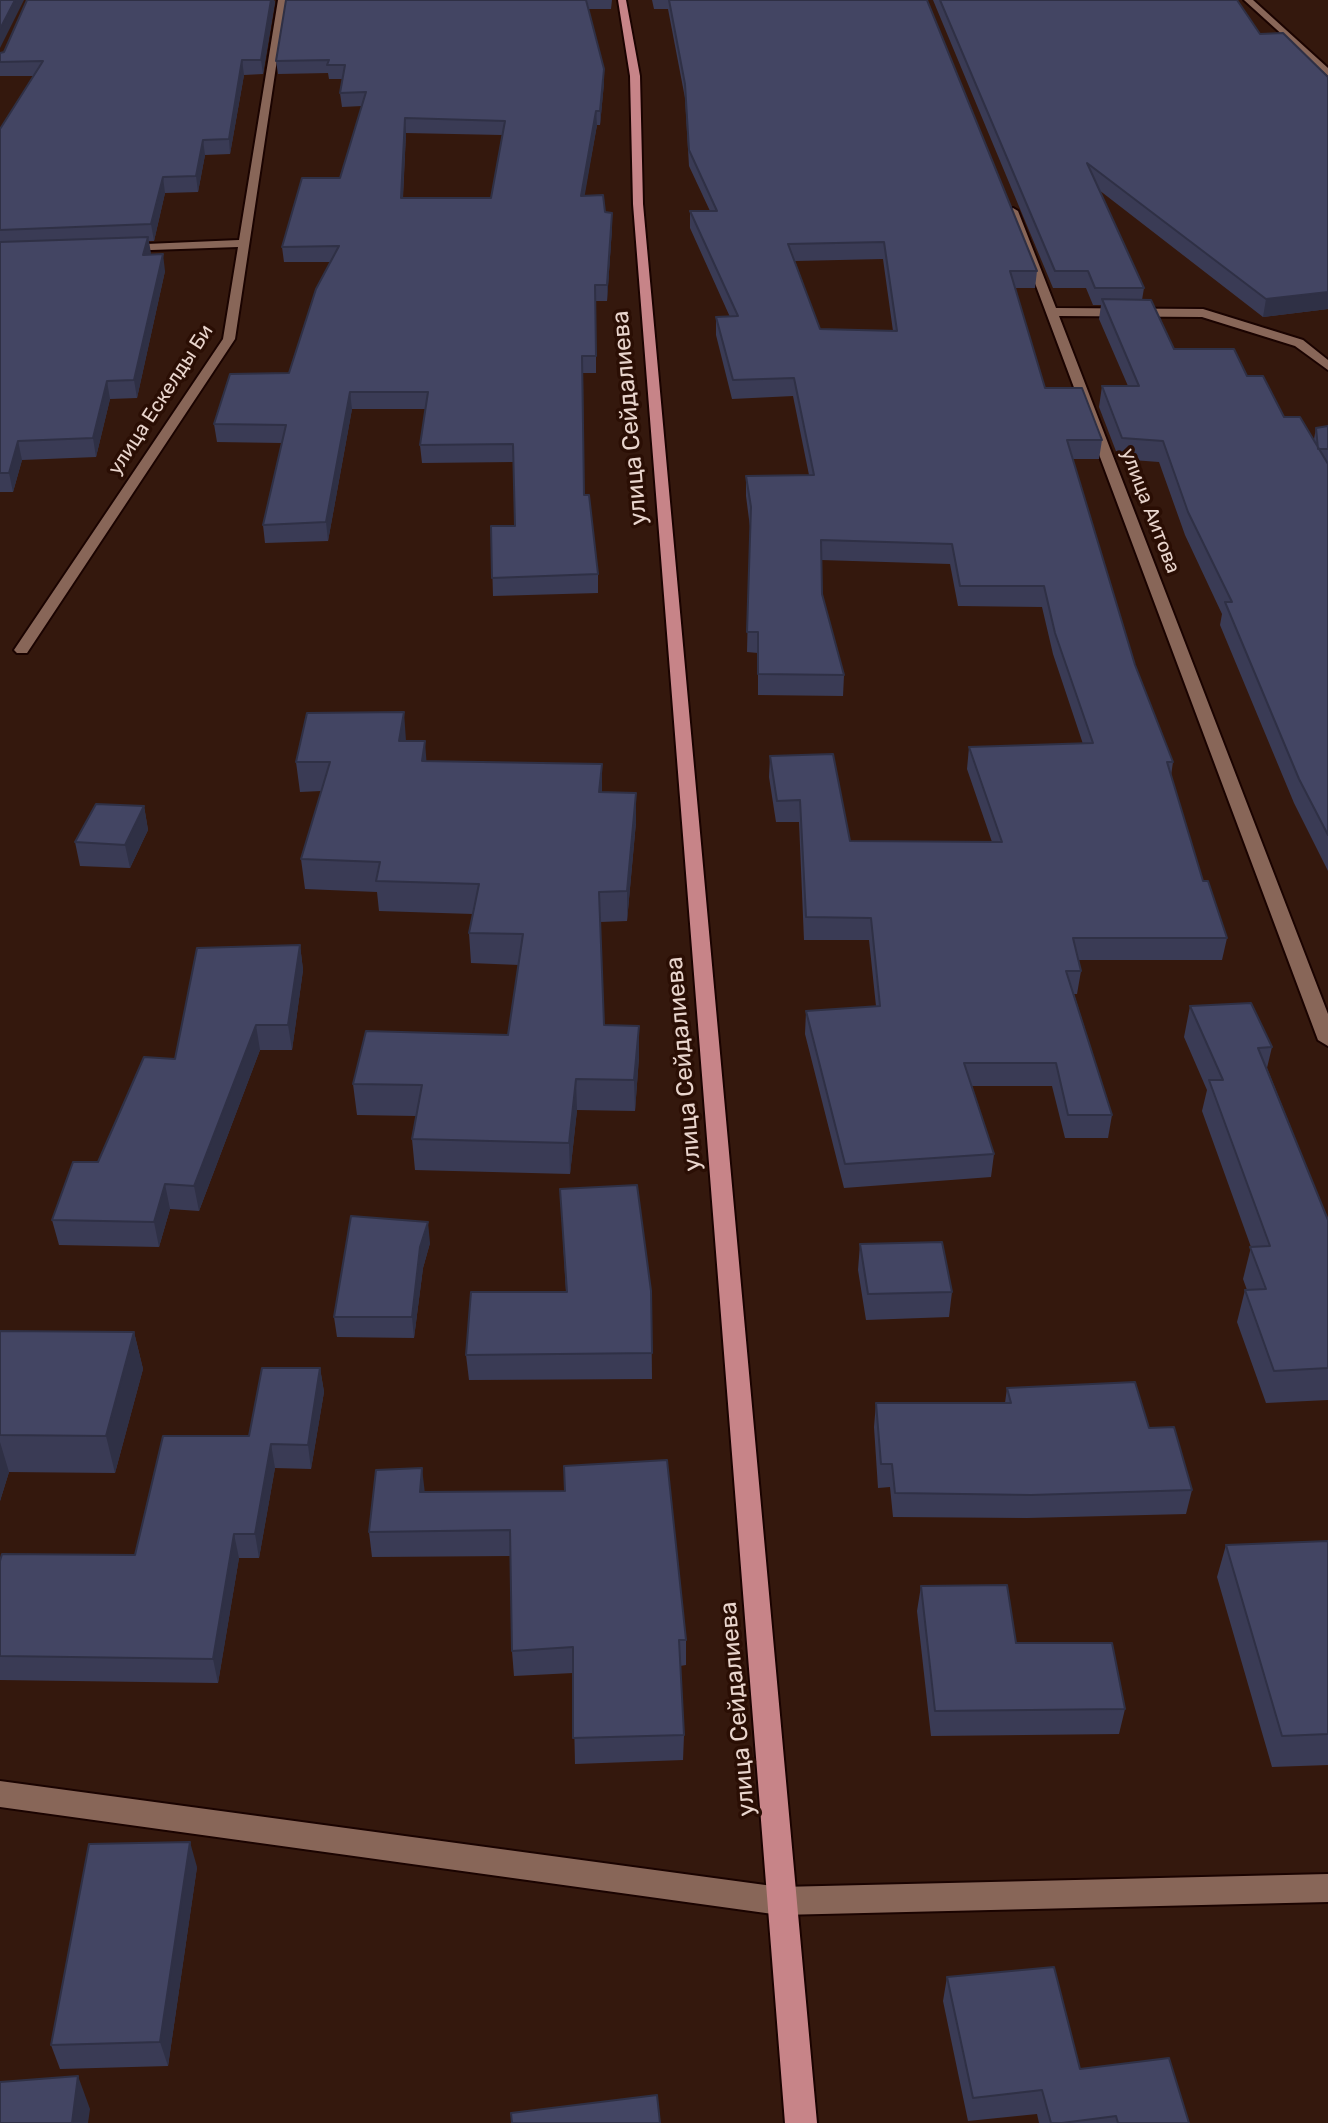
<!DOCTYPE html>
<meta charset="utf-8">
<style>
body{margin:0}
canvas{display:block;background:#34180d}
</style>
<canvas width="1328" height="2123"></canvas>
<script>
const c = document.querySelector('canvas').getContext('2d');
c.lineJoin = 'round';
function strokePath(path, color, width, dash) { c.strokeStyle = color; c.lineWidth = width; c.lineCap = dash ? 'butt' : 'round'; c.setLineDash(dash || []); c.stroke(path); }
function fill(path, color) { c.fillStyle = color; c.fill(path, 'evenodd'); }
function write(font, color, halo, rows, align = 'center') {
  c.font = font + ' Rubik,sans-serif'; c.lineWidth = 7; c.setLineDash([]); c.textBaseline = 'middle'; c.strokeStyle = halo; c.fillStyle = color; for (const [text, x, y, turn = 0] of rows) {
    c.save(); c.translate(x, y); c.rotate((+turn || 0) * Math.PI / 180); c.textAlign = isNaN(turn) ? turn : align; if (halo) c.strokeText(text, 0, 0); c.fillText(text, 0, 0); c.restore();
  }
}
const street = new Path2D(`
 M278 0H286L235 339 27 653H17L14 650 223 339 238 247 123 251 117 248 123 245 239 240Z
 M1244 0H1253L1328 68V76Z
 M1013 208 1018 211 1056 308 1203 309 1303 340 1328 360V370L1295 346 1202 317 1059 316 1328 1014V1046L1318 1040 1008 211Z
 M0 1781 780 1887 1328 1874V1902L780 1915 0 1807Z`);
const primary = new Path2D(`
 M618 0H626L640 76 643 204 817 2123H785L633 204 630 76Z`);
strokePath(street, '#1a0300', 4);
strokePath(primary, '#1a0300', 4);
fill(street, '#886658');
fill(primary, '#c78488');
fill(new Path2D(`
 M27 0H274L275 2 263 74 244 75 230 154 205 155 198 192 165 193 154 241H149L150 255 165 271 137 398 110 399 96 457 22 460 13 492H0V129L34 76H0V53L4 52Z
 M286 0H612L611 9H588L604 83 600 125H597L584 196 605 212 612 228 607 301H596V373H583L584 495 598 574V593L493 596 491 526H515L513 462 422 463 420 445 426 409H352L328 541 265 543 263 525 282 443 217 442 214 424 289 373 330 262H284L282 247 340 178 362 106 342 107 340 93 343 79H329L328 73 278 74 276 61ZM406 133 502 135 491 198H403Z
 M652 0H927L1037 271 1035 288H1015L1045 388 1102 440 1099 459H1073L1135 665 1173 762 1171 776 1203 881 1227 938 1222 960H1078L1081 971 1077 994H1074L1112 1115 1108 1138H1065L1052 1086H972L994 1154 991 1177 844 1188 805 1034 806 1011 876 1006 869 940H804L799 822H776L769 777 770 756 850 841 992 842 967 769 969 747 1083 744 1053 654 1042 607 958 606 950 564 821 560 822 594 844 675 843 696 758 695V653L747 652 750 527 746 496V476L809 475 793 396 732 399 716 335V317H730L690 228V211H710L689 166 685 98 668 9H654ZM883 259 893 331 820 329 795 261Z
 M933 0H1237L1260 34 1328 77V309L1263 317 1099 190 1144 288 1142 300 1174 349 1247 376 1284 417 1314 439 1316 428 1328 426V871L1294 803 1220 625 1222 614 1185 535 1159 462 1119 459 1099 407 1102 386H1128L1099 319 1101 305H1093L1086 288H1053Z
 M406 741 426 761 602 792 636 822 627 921 600 922 604 1025 639 1026V1057L635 1111 577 1110 570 1174 415 1170 412 1139 416 1116 357 1115 353 1084 508 1035 519 965 471 963 469 933 473 914 379 911 377 892 305 889 301 859 321 791 300 792 296 762Z
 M144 806 148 830 130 868 80 866 75 842Z
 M300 945 303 970 292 1050H260L199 1211 170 1209 159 1247 59 1245 52 1220 98 1162 175 1059Z
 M1190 1006 1272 1047 1267 1068 1328 1220V1400L1266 1403 1237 1322 1245 1290H1247L1243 1279 1251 1247 1202 1111 1207 1090 1184 1037Z
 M560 1189 651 1291 652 1379 469 1380 466 1355 566 1292Z
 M430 1243 423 1268 414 1338 337 1337 334 1317Z
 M860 1244 952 1292 949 1317 866 1320 858 1270Z
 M0 1331 134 1332 143 1369 115 1473 9 1472 0 1501Z
 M320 1368 324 1392 311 1469 275 1468 259 1558H239L218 1683 0 1680V1561L135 1555 249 1436Z
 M1007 1388 1149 1428 1192 1490 1186 1514 1027 1518 893 1517 890 1487 878 1488 874 1427 876 1403H1005Z
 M565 1491 686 1640V1665L680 1666 684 1735 683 1760 575 1764 573 1673 514 1676 512 1651 510 1556 372 1557 369 1532 424 1492Z
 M1328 1541V1765L1272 1767 1217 1577 1226 1545Z
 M921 1586 1125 1709 1119 1734 931 1736 917 1611Z
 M197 1867 168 2066 60 2069 51 2045Z
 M947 1977 1080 2069 1189 2123H1039L1037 2114 968 2121 943 2001Z`), '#3a3b55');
fill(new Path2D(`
 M15 0H24L0 48V29Z
 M271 0H274L275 2 263 74 261 60Z
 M242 60 244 75 230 154 229 139Z
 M604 69V83L600 125V111Z
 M596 111 597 125 582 211 581 196Z
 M405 118 406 133 402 213 401 198Z
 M203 140 205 155 198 192 196 176Z
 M163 177 165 193 154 241 151 224Z
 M612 213V228L607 301V285Z
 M148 237 151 253 146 272 143 255Z
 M163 254 165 271 137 398 134 380Z
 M1328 292V309L1263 317 1266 299Z
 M107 381 110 399 96 457 93 438Z
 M350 392 352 409 328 541 326 522Z
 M18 441 22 460 13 492 9 473Z
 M404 712 406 741H399Z
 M425 741 427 769 422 761Z
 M602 764V793L599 792Z
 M636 793V822L627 921V891Z
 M144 806 148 830 130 868 125 845Z
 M300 945 303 970 292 1050 288 1025Z
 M256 1025 260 1050 199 1211 194 1186Z
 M639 1026V1057L635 1111 634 1080Z
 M576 1079 577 1110 570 1174 569 1143Z
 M165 1184 170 1209 159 1247 154 1222Z
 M428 1222 430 1243 423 1268 414 1338 412 1317 420 1247Z
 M134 1332 143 1369 115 1473 106 1436Z
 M320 1368 324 1392 311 1469 308 1445Z
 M0 1442 9 1472 0 1501Z
 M271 1444 275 1468 259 1558 255 1534Z
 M422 1468 425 1494 420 1492Z
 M234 1534 239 1558 218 1683 213 1659Z
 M190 1842 197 1867 168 2066 160 2042Z
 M78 2076 90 2109 88 2123H72Z`), '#2f3045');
const building = new Path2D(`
 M0 0H15L0 29Z
 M27 0H271L261 60H242L229 139 203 140 196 176 163 177 151 224 0 230V129L43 61 0 62V53L4 52Z
 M286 0H586L604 69 600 111H596L581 196 603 195 605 212 612 213 607 285H595L596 356H582L584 495H589L598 574 492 578 491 526H515L513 444 420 445 428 392H350L326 522 263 525 286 425 214 424 230 374 289 373 316 289 339 246 282 247 302 178H340L366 92 340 93 345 65H327L329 60 276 61ZM405 118 505 121 491 198H401Z
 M669 0H927L1037 271H1010L1045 388H1082L1102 440H1067L1135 665 1173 762H1167L1203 881H1208L1227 938H1073L1081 971H1066L1112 1115H1068L1056 1063H964L994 1154 845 1164 806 1011 880 1006 871 918 806 917 800 800 777 801 770 756 833 754 850 841 1002 842 969 747 1093 743 1055 633 1044 586H960L952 544 821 540 822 594 844 675 758 674V632H747L751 507 746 476 814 475 794 378 733 380 716 317 738 316 690 211H717L689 150 685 84ZM884 242 897 331 820 329 788 244Z
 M940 0H1237L1260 34 1283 33 1328 77V292L1266 299 1087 163 1144 288H1095L1088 271H1055Z
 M148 237 143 255 163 254 134 380 107 381 93 438 18 441 9 473H0V242Z
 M1102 299 1151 300 1174 349H1234L1247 376H1263L1284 417H1300L1328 464V835L1299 779 1225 602H1232L1188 512 1163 441 1122 438 1102 386H1139Z
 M1328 426V449H1318L1316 428Z
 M404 712 399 741H425L422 761 602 764 599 792 636 793 627 891 599 892 604 1025 639 1026 634 1080 576 1079 569 1143 412 1139 422 1085 353 1084 366 1031 508 1035 523 934 469 933 479 884 376 881 380 862 301 859 330 762H296L307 713Z
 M96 804 144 806 125 845 75 842Z
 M300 945 288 1025H256L194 1186 165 1184 154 1222 52 1220 73 1162H98L144 1057 175 1059 197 948Z
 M1251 1003 1272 1047 1258 1048 1328 1220V1368L1274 1371 1245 1290 1266 1289 1250 1247 1270 1246 1209 1080H1223L1190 1006Z
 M637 1185 651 1291 652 1353 466 1355 471 1292H567L560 1189Z
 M351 1216 428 1222 420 1247 412 1317H334Z
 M942 1242 952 1292 868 1294 860 1244Z
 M0 1331 134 1332 106 1436 0 1435Z
 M262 1368H320L308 1445 271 1444 255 1534H234L213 1659 0 1656V1561L2 1554 135 1555 163 1436H249Z
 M1135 1382 1149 1428 1174 1427 1192 1490 1031 1495 895 1493 892 1464H881L876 1403H1011L1007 1388Z
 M667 1460 686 1640H679L684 1735 573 1738V1647L512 1651 510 1530 369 1532 376 1470 422 1468 420 1492 565 1491 564 1466Z
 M1328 1541V1734L1282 1736 1226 1545Z
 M1007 1585 1016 1643H1112L1125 1709 935 1711 921 1586Z
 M190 1842 160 2042 51 2045 89 1844Z
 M1054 1967 1080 2069 1169 2058 1189 2123H1118L1116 2116 1062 2123H1051L1042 2090 973 2098 947 1977Z
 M78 2076 72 2123H0V2082Z
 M657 2095 660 2123H512L511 2113Z`);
fill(building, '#434563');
strokePath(building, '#2f3045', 2);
write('20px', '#e9d5cd', '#2a0e04', [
 ["улица Ескелды Би",161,400,-57],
 ["улица Аитова",1150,511,69]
]);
write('24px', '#e9d5cd', '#2a0e04', [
 ["улица Сейдалиева",630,418,-95],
 ["улица Сейдалиева",684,1064,-95],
 ["улица Сейдалиева",738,1709,-95]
]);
</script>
